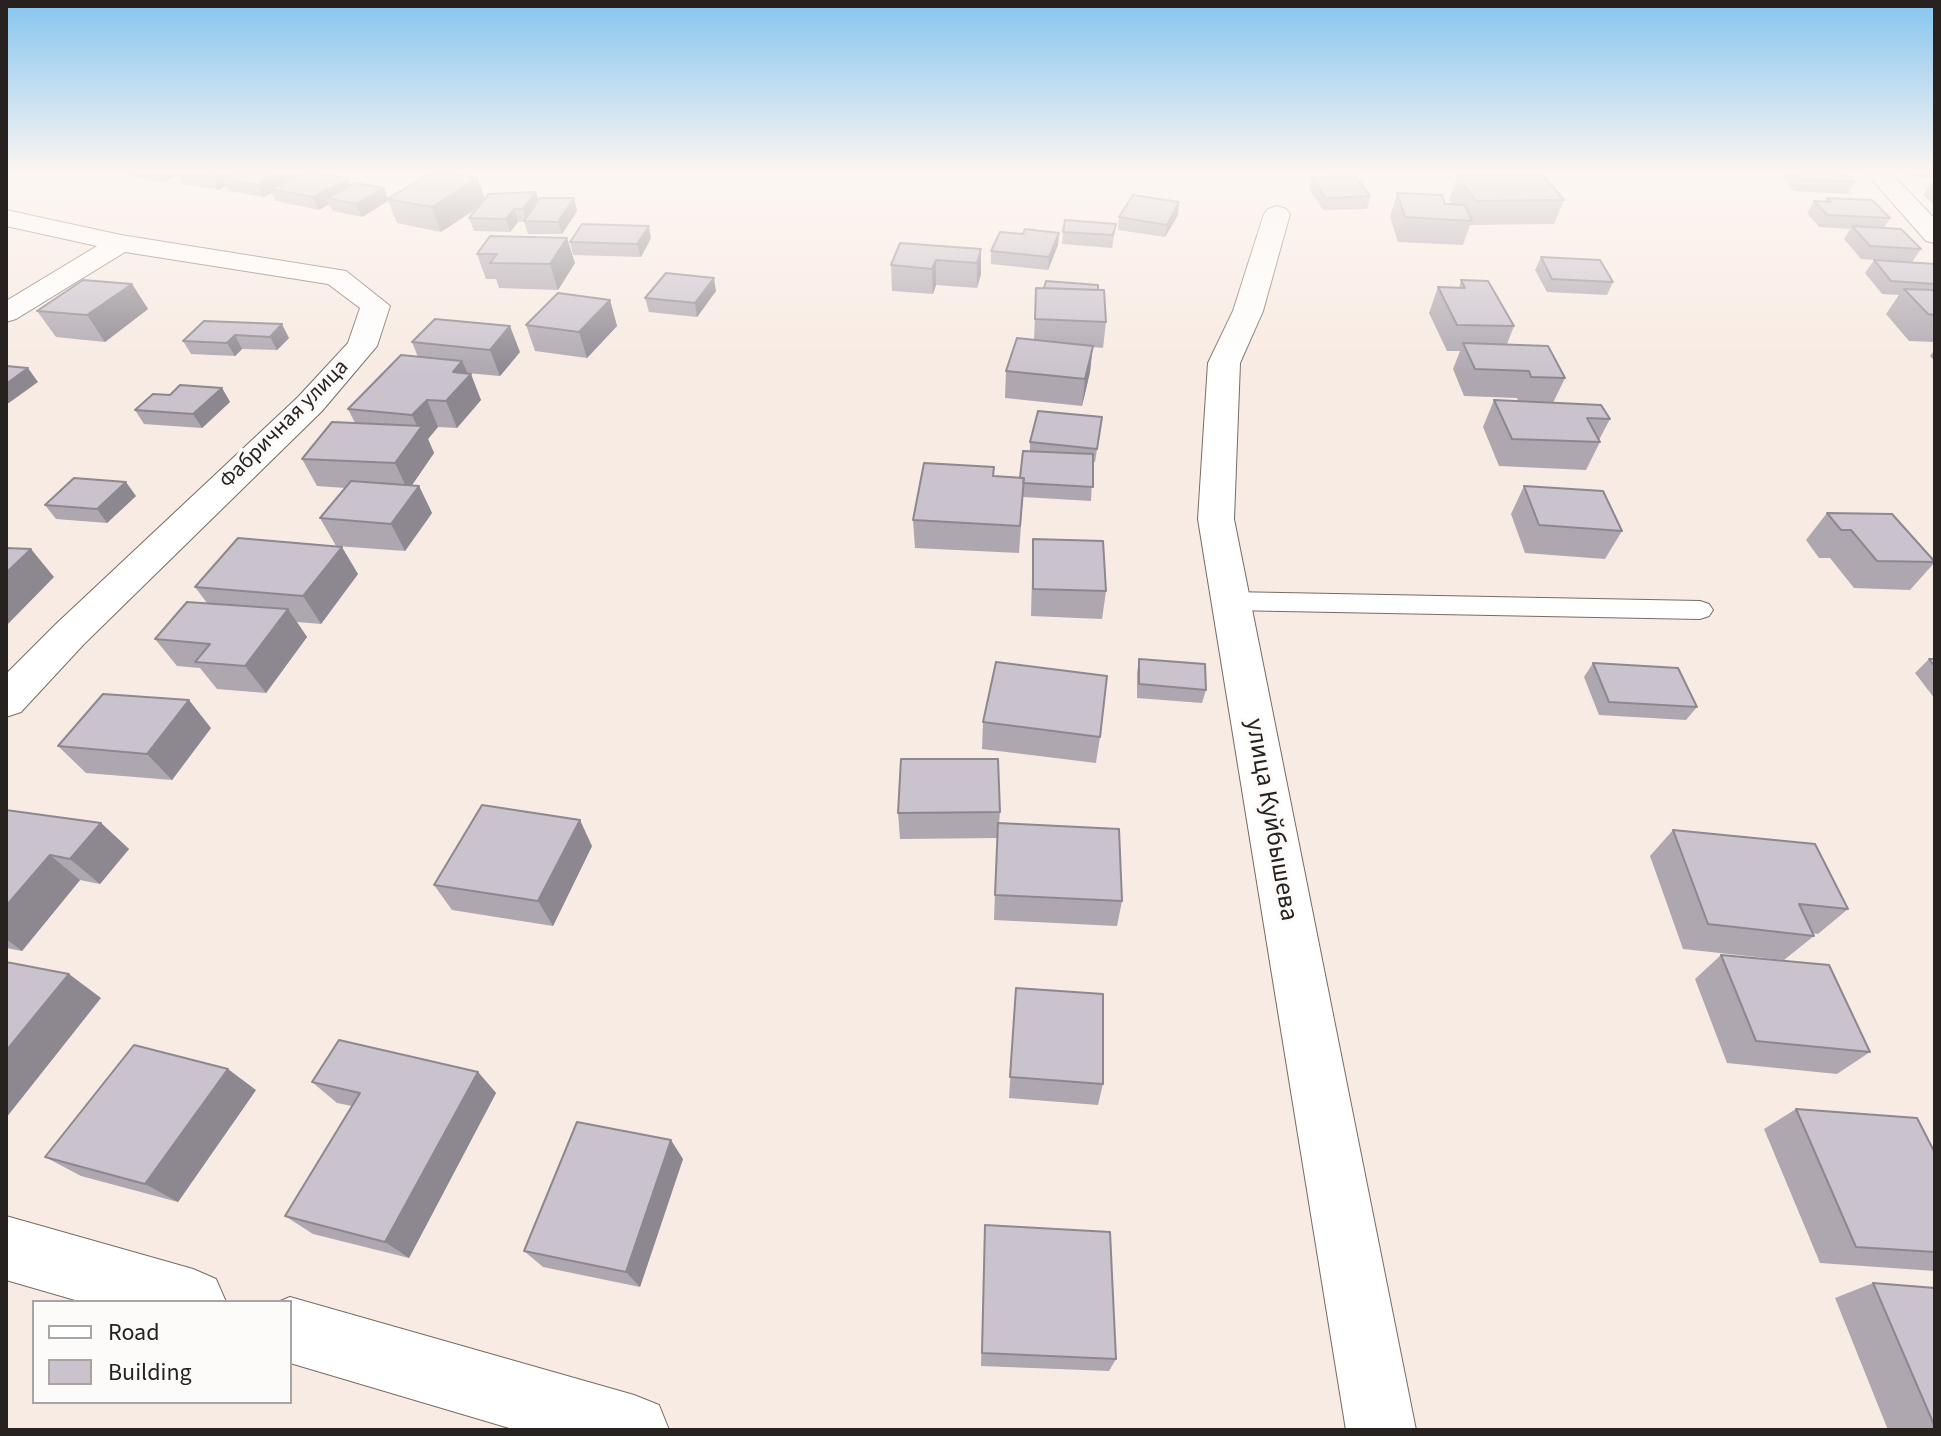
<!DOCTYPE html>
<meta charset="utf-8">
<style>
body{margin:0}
#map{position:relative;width:1941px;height:1436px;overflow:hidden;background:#f8ebe3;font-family:"Source Sans 3",sans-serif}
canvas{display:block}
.frame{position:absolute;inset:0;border:8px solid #27221f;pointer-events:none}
.legend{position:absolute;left:32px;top:1300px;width:260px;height:104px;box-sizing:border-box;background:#fdfbf9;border:2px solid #a7a4a2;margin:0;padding:10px 14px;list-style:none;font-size:24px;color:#27221f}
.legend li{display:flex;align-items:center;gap:16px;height:40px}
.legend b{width:40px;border:2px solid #a7a4a2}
</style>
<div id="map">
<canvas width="1941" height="1436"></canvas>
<div class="frame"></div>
<ul class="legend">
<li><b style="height:10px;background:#fff"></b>Road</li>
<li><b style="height:22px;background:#cac2cd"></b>Building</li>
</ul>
</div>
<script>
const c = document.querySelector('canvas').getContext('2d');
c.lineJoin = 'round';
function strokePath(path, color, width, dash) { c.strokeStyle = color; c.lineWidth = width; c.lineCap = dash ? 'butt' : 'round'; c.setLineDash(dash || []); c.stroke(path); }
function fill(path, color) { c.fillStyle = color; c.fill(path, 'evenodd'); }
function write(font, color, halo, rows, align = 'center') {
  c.font = font + ' "Source Sans 3",sans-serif'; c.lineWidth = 7; c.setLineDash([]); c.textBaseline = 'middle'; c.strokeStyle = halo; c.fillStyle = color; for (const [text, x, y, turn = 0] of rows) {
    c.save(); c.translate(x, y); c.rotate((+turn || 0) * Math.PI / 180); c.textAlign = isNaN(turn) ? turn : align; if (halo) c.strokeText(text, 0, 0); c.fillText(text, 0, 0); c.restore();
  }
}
const service = new Path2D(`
 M1230 592 1700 601 1709 604 1713 610 1709 616 1700 619 1230 610 1221 607 1217 601 1221 595Z`);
const minor = new Path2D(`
 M1867 174H1892L1935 219V243L1926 241Z
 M1277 206 1286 209 1290 214 1263 311 1240 363 1234 519 1416 1430H1346L1198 519 1208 363 1233 311 1264 214 1268 209Z
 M6 210 121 235 346 271 390 306 377 346 322 411 84 644 21 712 6 717V674L56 624 298 397 348 343 360 308 328 284 125 252 16 319 6 322V301L97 246 6 226Z
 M6 1216 193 1269 216 1279 226 1302H82L6 1280Z
 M290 1297 634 1395 659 1405 669 1430H516L290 1363V1302H278Z`);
strokePath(service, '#776c64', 2);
strokePath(minor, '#776c64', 2);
fill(service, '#fff');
fill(minor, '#fff');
fill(new Path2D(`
 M121 174H297V175L351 185 388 198 485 199 538 200 574 198 577 211 562 234H528L524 222H518L510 232 474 231 469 218 479 207 441 232 397 223 388 201 362 217 333 211 329 204 319 210 276 201 272 193 264 197 229 191 226 186 219 190 184 184 179 175 163 182Z
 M1781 174H1847L1855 182 1848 194 1794 191 1780 175Z
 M1905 174H1935V178L1908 177Z
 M1457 176 1564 200 1554 224 1470 225 1463 245 1398 242 1390 217 1397 193 1445 204H1453L1449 200Z
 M1312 177 1370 196 1367 209 1323 210 1309 189Z
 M1931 183H1935V206L1923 195Z
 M1827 198 1890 218 1884 228 1921 249 1912 262 1861 259 1844 239 1850 229 1819 227 1807 213 1814 201H1825Z
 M1178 215 1165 237 1118 230 1119 217Z
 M1116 224 1112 248 1062 244 1063 232Z
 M1059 233 1058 245 1048 270 991 264V251L1023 234Z
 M490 236 575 263 558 290 499 288 496 279H486L477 254Z
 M651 238 641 257 573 255 570 242Z
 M981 249V274L977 288 936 285 933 294 892 291 891 265Z
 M1541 257 1613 282 1607 295 1547 292 1535 270Z
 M1874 260 1935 264V342L1909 341 1886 314 1899 295 1882 294 1865 273Z
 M1461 280 1514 326 1507 344 1565 378 1553 403 1610 419 1599 440 1600 442 1586 470 1499 466 1483 427 1494 400 1518 401 1517 398 1464 396 1453 369 1460 351H1447L1429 313 1438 287 1459 288Z
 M132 284 148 309 105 342 56 337 37 311Z
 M1036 288 1098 290 1106 322 1103 348 1092 347 1090 372 1082 406 1005 398 1006 371 1034 340Z
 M716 291 697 317 649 312 645 298Z
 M610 300 617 326 587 358 535 351 526 325Z
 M204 321 289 338 277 350 242 349 235 356 191 354 183 341Z
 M412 342 520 352 500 376 467 373 481 400 457 428 438 427 428 439 434 453 412 485 419 486 432 513 405 551 336 546 320 518 345 488 317 486 302 459 355 423 348 409 418 357Z
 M1935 349V361L1930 356Z
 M222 388 230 402 202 428 144 424 135 410Z
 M1100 431 1095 462H1093L1091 501 1023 497 1019 553 915 548 913 520 994 467V476L1020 478 1030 451V442Z
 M1524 486 1622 531 1605 559 1525 553 1511 514Z
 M136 496 107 523 56 519 45 505Z
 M1827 513 1935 562 1910 590 1854 588 1830 558H1819L1806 540Z
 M1033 539 1106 591 1102 619 1031 616Z
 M358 574 321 624 297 622 307 637 266 693 217 689 200 668 177 666 155 639 207 603 195 587Z
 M1139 659 1206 690 1202 703 1137 698V673Z
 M1929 659H1935V699L1915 673Z
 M1593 663 1697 707 1686 720 1599 715 1584 677Z
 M983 722 1100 737 1096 763 982 749Z
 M211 728 172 780 86 773 58 746Z
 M6 810 101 823 129 849 100 884 80 880 22 951 6 948Z
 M1000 812 999 823 1122 901 1117 926 994 920 997 838 900 839 898 813Z
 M1673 830 1848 909 1818 934 1812 933 1814 936 1784 960 1683 949 1650 856Z
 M592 846 553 926 452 910 434 885Z
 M1721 955 1870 1052 1837 1074 1727 1063 1695 979Z
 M1016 988 1103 1084 1098 1105 1009 1098Z
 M478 1072 496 1093 409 1258 313 1234 285 1216 352 1106 337 1103 312 1082Z
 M256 1090 178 1202 81 1176 45 1157Z
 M1796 1109 1935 1153V1271L1820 1263 1764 1129Z
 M683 1159 640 1287 543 1267 524 1251Z
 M985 1225 1116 1359 1109 1371 981 1366Z
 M1873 1283 1935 1288V1430H1888L1835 1298Z`), '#aea7b0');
fill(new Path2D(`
 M158 174H178L179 175 163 182Z
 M221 174H249L223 179 226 186 219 190 213 178Z
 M279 174H297L299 178 270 189 272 193 264 197 258 185Z
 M478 178 486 202 441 232 432 207Z
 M348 179 353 191 327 198 329 204 319 210 313 197Z
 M384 188 388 199H387L388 201 362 217 356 204Z
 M536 192 540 204 527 222 523 209Z
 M574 198 577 211 562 234 558 222Z
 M1179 202 1178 215 1165 237 1167 225Z
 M514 209 518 222 510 232 506 219Z
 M649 226 651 238 641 257 637 244Z
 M1059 233 1058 245 1048 270 1049 257Z
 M567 238 575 263 558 290 550 264Z
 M981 249V274L977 288V263Z
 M936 260V285L933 294 932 269Z
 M714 278 716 291 697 317 695 303Z
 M132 284 148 309 105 342 87 315Z
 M610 300 617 326 587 358 579 332Z
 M282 324 289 338 277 350 270 337Z
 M510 326 520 352 500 376 490 350Z
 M235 335 242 349 235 356 227 343Z
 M1093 346 1090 372 1082 406 1085 379Z
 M462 361 469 376 471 374 481 400 457 428 446 401 453 372Z
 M28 368 38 382 6 405V384Z
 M222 388 230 402 202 428 193 414Z
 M427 400 438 427 428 439 434 453 408 491 395 463 419 430 412 415Z
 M126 482 136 496 107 523 97 509Z
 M419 486 432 513 405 551 391 524Z
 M342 547 358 574 321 624 303 596Z
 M31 549 54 577 7 625 6 623V573Z
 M288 609 307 637 266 693 245 666Z
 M189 700 211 728 172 780 147 754Z
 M580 820 592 846 553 926 538 901Z
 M101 823 129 849 100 884 70 859Z
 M50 855 80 880 22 951 6 939V906Z
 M69 974 101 998 6 1118V1051Z
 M228 1069 256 1090 178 1202 145 1184Z
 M478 1072 496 1093 409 1258 385 1242Z
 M671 1140 683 1159 640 1287 626 1272Z`), '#8d8890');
const building = new Path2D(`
 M189 174H221L213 178Z
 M233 174H279L258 185 223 179Z
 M300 174H323L348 179 313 197 270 189Z
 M429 174H455L478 178 432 207 387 199Z
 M1796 174H1847L1855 182 1801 179Z
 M1543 175 1564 200 1476 201 1457 176Z
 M1355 176 1370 196 1326 198 1312 177Z
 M355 183 384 188 356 204 327 198Z
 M536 192 523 209H514L506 219 469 218 489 194Z
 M1397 193 1442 195 1445 204 1465 205 1472 221 1405 217Z
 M1133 195 1179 202 1167 225 1119 217Z
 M540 198H574L558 222 524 221Z
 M1827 198 1872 200 1890 218 1827 215 1814 201 1831 202Z
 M1065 220 1116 224 1113 235 1063 232Z
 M582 224 649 226 637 244 570 242Z
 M1852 226 1901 229 1921 249 1870 246Z
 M1025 229 1059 233 1049 257 991 251 1000 232 1023 234Z
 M490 236 567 238 550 264 490 263 497 254H477Z
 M900 243 981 249 977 263 936 260 932 269 891 265Z
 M1541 257 1600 260 1613 282 1552 279Z
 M1874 260 1935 264V284L1891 281Z
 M666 273 714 278 695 303 645 298Z
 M83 280 132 284 87 315 37 311Z
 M1461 280 1488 281 1514 326 1457 325 1438 287 1465 288Z
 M1046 281 1098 285V290L1044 288Z
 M1036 288 1104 290 1106 322 1035 319Z
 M1904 289 1935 290V315L1928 314Z
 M558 293 610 300 579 332 526 325Z
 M435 319 510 326 490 350 412 342Z
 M204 321 282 324 270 337 235 335 227 343 183 341Z
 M1017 338 1093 346 1085 379 1006 371Z
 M1463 343 1548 346 1565 378 1531 377 1529 371 1475 369Z
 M401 355 462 361 453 372 471 374 446 401 427 400 412 415 348 409Z
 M6 366 28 368 6 384Z
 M180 385 222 388 193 414 135 410 153 394 170 395Z
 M1494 400 1601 405 1610 419 1587 418 1600 442 1512 439Z
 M1038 411 1102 417 1097 449 1030 442Z
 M332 422 422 426 395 463 302 459Z
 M1023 451 1093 454V487L1023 483 1024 478H1020Z
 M924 463 994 467 993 476 1024 478 1020 526 913 520Z
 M74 478 126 482 97 509 45 505Z
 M351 481 419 486 391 524 320 518Z
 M1524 486 1603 491 1622 531 1539 525Z
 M1827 513 1892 514 1935 562 1877 561 1851 530H1841Z
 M238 538 342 547 303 596 195 587Z
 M1033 539 1103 541 1106 591 1033 589Z
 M6 548 31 549 6 573Z
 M187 602 288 609 245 666 195 662 210 644 155 639Z
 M1139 659 1205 664 1206 690 1139 684Z
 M1929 659H1935V667Z
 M996 662 1107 676 1100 737 983 722Z
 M1593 663 1678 668 1697 707 1609 702Z
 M103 694 189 700 147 754 58 746Z
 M901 759H998L1000 812 898 813Z
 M482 805 580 820 538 901 434 885Z
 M6 810 101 823 70 859 50 855 6 906Z
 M998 823 1119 829 1122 901 995 895Z
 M1673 830 1815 844 1848 909 1799 904 1814 936 1708 924Z
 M1721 955 1829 965 1870 1052 1756 1041Z
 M6 962 69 974 6 1051Z
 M1016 988 1103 994V1084L1010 1077Z
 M339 1040 478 1072 385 1242 285 1216 360 1093 312 1082Z
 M134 1045 228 1069 145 1184 45 1157Z
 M1796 1109 1917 1118 1935 1153V1252L1856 1247Z
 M577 1122 671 1140 626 1272 524 1251Z
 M985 1225 1110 1232 1116 1359 982 1353Z
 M1873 1283 1935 1288V1427Z`);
fill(building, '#cac2cd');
strokePath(building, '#8d8890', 2);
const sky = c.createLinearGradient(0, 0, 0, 375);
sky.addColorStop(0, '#85c4ef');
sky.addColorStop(0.46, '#fcf6f2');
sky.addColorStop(1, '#fcf6f200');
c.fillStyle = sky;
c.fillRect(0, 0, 1941, 375);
write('22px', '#27221f', '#fdfbf9', [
 ["Фабричная улица",285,425,-45]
]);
write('26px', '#27221f', '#fdfbf9', [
 ["улица Куйбышева",1270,820,80]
]);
</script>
